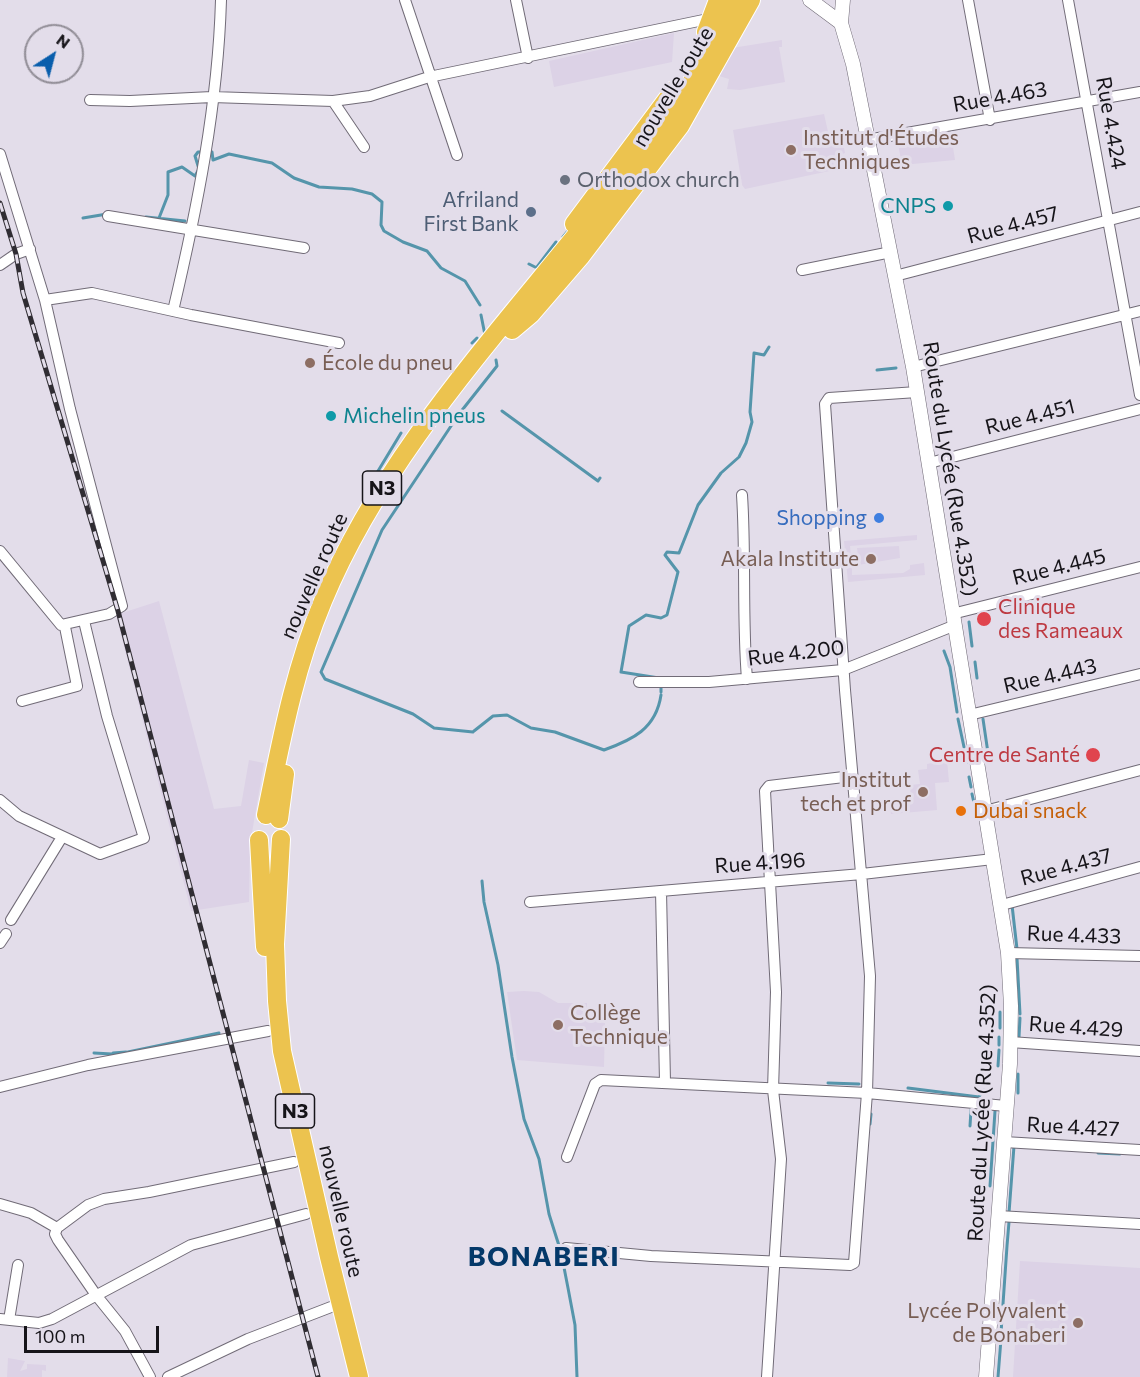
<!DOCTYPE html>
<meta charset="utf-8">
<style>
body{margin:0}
#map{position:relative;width:1140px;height:1377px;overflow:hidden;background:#e3ddea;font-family:Commissioner,sans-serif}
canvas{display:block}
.north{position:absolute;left:24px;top:24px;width:60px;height:60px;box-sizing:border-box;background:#e3ddea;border:2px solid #918d96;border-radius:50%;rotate:36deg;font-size:16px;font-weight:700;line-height:24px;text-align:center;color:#161419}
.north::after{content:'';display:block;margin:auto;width:21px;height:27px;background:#095eac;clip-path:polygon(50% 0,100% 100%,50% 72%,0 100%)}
.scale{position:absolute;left:24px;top:1326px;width:135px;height:27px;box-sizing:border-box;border:3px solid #161419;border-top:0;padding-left:8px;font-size:18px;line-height:21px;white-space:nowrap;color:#161419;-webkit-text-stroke:4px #e3ddea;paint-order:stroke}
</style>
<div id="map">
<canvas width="1140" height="1377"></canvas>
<div class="north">N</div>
<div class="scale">100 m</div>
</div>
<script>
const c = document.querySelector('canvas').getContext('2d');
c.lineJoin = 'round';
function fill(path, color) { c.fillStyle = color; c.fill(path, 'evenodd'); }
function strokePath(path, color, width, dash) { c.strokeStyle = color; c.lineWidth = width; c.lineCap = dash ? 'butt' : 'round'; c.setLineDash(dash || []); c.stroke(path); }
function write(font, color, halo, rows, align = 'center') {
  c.font = font + ' Commissioner,sans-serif'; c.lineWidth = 6; c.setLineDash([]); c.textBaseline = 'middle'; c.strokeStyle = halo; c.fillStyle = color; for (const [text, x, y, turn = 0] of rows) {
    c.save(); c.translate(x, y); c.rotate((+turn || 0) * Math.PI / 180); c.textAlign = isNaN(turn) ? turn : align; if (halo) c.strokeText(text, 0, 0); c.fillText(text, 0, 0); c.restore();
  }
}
fill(new Path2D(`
 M674 33 672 62 554 87 549 61Z
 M782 40V47H779L785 82 740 90 727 89 729 79 719 76 732 48Z
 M824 114 829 136H842L845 153 833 157 834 170 745 189 742 185 733 130Z
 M951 134 955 160 902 165 898 144Z
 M917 535V540L850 546 851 557 858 556 857 548 899 546 900 558 852 566V575L903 573 910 569V565L924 563 925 575 848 582 844 541Z
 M159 601 214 809 241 806 249 760 264 763 250 844 249 902 191 911 116 615Z
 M947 760 949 782 935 783 937 810 891 814 890 807 903 806V799H911L910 785 920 784 918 770 927 769V764Z
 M524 991 539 992 558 1003H587V1016L605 1020 604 1067 517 1060 507 992Z
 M1020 1261 1140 1268V1377H1013Z
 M8 1358 25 1361 20 1371 27 1369V1364L46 1365V1371L42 1370V1377H7Z`), '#dcd2e6');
strokePath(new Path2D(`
 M146 217 185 221
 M83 218 107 214
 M159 218 168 195V172L182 167 195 176 199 169 195 156 198 152H212L213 160 229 154 272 163 294 178 319 187 352 189 372 194 382 202 381 225 384 231 403 242 427 251 441 268 465 281 480 305
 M563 237 568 231
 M529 264 535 267
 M537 267 556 242
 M481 315 485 335
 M472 343 477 338
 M877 370 896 368
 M502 411 598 481 600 478
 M372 481 401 433
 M969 622 972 646
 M944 651 950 667 957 712
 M975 662 977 678
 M659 678 621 672 629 626 646 615 661 618 667 615 678 572 665 555 667 552 679 553 698 505 721 473 739 457 746 443 752 422 750 412 754 353 764 355 769 347
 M661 692V684
 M958 719 964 747
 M983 719 988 753
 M474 731 493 716 507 715 531 728 555 732 604 750C632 740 656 729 661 695
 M473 732 434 728 413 714 325 679 321 672 382 530 459 414 497 366 496 360
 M965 754 967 762
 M969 777 971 787
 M972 794 974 803
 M482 881 484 902 498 965 512 1057 524 1119 539 1159 549 1214 561 1252 568 1288 575 1325 577 1377
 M1012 905 1017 949
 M1017 958 1020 1014
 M1000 1028V1012
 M1019 1037 1020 1018
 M999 1045V1037
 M128 1052 219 1033
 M94 1053 112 1054
 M113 1053 126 1052
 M998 1066 999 1050
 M828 1083 859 1084
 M908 1088 979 1097 984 1090
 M1018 1093V1074
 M870 1124 871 1114
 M970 1126 971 1110
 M1098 1153 1120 1154
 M990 1186 995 1111
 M1009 1213 1014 1146
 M1007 1246 1009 1222
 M1001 1333 1007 1246
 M998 1377 1001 1339`), '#5595ab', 3);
const street = new Path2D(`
 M405 0 457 155
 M516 0 528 58
 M968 0 990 120
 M1068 0 1140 395
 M90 100 130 101 212 97 333 101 370 96 429 77 713 18
 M333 101 364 147
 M867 140 1140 92
 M0 154 45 300 70 409 122 606 109 614 61 625 0 551
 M108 216 304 248
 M0 265 16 254 30 249
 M802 270 891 252
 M895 276 1140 212
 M45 300 92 293 191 315 339 343
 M173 311C197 209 218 105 221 0
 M913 367 1140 311
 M929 463 1140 409
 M742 495C746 556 742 617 747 679
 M952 614 1140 567
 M639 682H709L843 670 953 626
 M22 701 77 686 65 627
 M969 715 1140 674
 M0 800 19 816 100 854 144 838 107 716 84 621
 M985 811 1140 770
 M661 891 665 1082
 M530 902 862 874 993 859
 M1002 905 1140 867
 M11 920 62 837
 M0 943 6 934
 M1008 953 1140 956
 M1010 1042 1140 1051
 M0 1087 88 1065 268 1031
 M1004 1142 1140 1150
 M567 1157 595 1084 601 1080 867 1093 1006 1106
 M0 1204 31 1213 57 1228
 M998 1216 1140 1224
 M57 1228 88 1205 104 1199 149 1192 294 1162
 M57 1228 55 1234 58 1240 96 1295 125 1331 150 1377
 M566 1248 651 1256 850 1265 854 1263 867 1093 870 976 845 690 825 404 829 398 917 392
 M0 1319 39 1323 52 1319 191 1245 306 1214
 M9 1320 18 1265
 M168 1377 248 1339 331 1307
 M767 1377 781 1159 773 1090 776 992 765 791 769 786 852 776`);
const secondary = new Path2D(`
 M810 0 841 23 853 64 913 367 1008 953 1011 1006 1010 1064 986 1377
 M841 23 843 0`);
const highway = new Path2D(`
 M706 32 718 0
 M574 224 674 90
 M512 330 531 314 581 256 680 126 751 0
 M266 815C281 742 294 670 323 601 381 460 492 340 586 223L597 214C650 148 701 79 733 0
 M279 819 285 774
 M281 839 275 944 277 1001 282 1051 329 1257 359 1377
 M259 840 265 947`);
strokePath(street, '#716b77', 12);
strokePath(secondary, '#716b77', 15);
strokePath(highway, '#fff', 20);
strokePath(street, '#fff', 10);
strokePath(secondary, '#fff', 14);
strokePath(highway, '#ecc34f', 18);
const rail = new Path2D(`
 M0 203 16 254 23 293 118 611 318 1377`);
strokePath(rail, '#302d33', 5);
strokePath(rail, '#e3ddea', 3, [9]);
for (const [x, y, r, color] of [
 [791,150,6,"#8d6e63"],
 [565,180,6,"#6b7280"],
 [948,206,6,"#0f9aa8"],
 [531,212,6,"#5c6f8a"],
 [310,363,6,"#8d6e63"],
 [331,416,6,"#0f9aa8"],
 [879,518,6,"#3f7fe0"],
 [871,559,6,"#8d6e63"],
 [984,619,8,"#e0444e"],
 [1093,755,8,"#e0444e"],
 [923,792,6,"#8d6e63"],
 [961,811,6,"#e8710a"],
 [558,1025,6,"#8d6e63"],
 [1078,1323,6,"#8d6e63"]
]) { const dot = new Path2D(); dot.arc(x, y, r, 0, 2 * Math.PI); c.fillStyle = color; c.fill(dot); strokePath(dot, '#e3ddea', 2); }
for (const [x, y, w] of [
 [382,488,39],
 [295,1111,39]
]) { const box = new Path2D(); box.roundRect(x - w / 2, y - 17, w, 34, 4.5); c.fillStyle = '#e3ddea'; c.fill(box); strokePath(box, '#161419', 1.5); }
write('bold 20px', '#161419', null, [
 ["N3",382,488],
 ["N3",295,1111]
]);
write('21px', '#161419', '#e3ddea', [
 ["nouvelle route",673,87,-59],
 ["Rue 4.463",1000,97,-10],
 ["Rue 4.424",1111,123,80],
 ["Rue 4.457",1013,225,-15],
 ["Rue 4.451",1030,417,-14],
 ["Route du Lycée (Rue 4.352)",950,469,81],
 ["Rue 4.445",1059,567,-14],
 ["nouvelle route",314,576,-66],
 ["Rue 4.200",796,653,-7],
 ["Rue 4.443",1050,676,-13],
 ["Rue 4.196",760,863,-4],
 ["Rue 4.437",1066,867,-15],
 ["Rue 4.433",1074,935,2],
 ["Rue 4.429",1076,1027,4],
 ["Route du Lycée (Rue 4.352)",982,1113,-87],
 ["Rue 4.427",1073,1127,3],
 ["nouvelle route",341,1211,77]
]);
write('21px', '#785e54', '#e3ddea', [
 ["Institut d'Études",803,138],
 ["Techniques",803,162],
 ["École du pneu",322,363],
 ["Akala Institute",859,559,"right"],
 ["Institut",911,780,"right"],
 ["tech et prof",911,804,"right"],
 ["Collège",570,1013],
 ["Technique",570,1037],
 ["Lycée Polyvalent",1066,1311,"right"],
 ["de Bonaberi",1066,1335,"right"]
], 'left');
write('21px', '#5b616d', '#e3ddea', [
 ["Orthodox church",577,180]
], 'left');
write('21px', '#4e5e75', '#e3ddea', [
 ["Afriland",519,200],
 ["First Bank",519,224]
], 'right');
write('21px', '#0d838f', '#e3ddea', [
 ["CNPS",936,206],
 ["Michelin pneus",343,416,"left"]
], 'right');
write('21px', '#366cbe', '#e3ddea', [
 ["Shopping",867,518]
], 'right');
write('21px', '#be3a42', '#e3ddea', [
 ["Clinique",998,607],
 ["des Rameaux",998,631],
 ["Centre de Santé",1080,755,"right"]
], 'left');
write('21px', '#c56008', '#e3ddea', [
 ["Dubai snack",973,811]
], 'left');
c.letterSpacing = '1.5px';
write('bold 27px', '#043869', '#e3ddea', [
 ["BONABERI",544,1257]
]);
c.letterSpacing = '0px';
</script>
